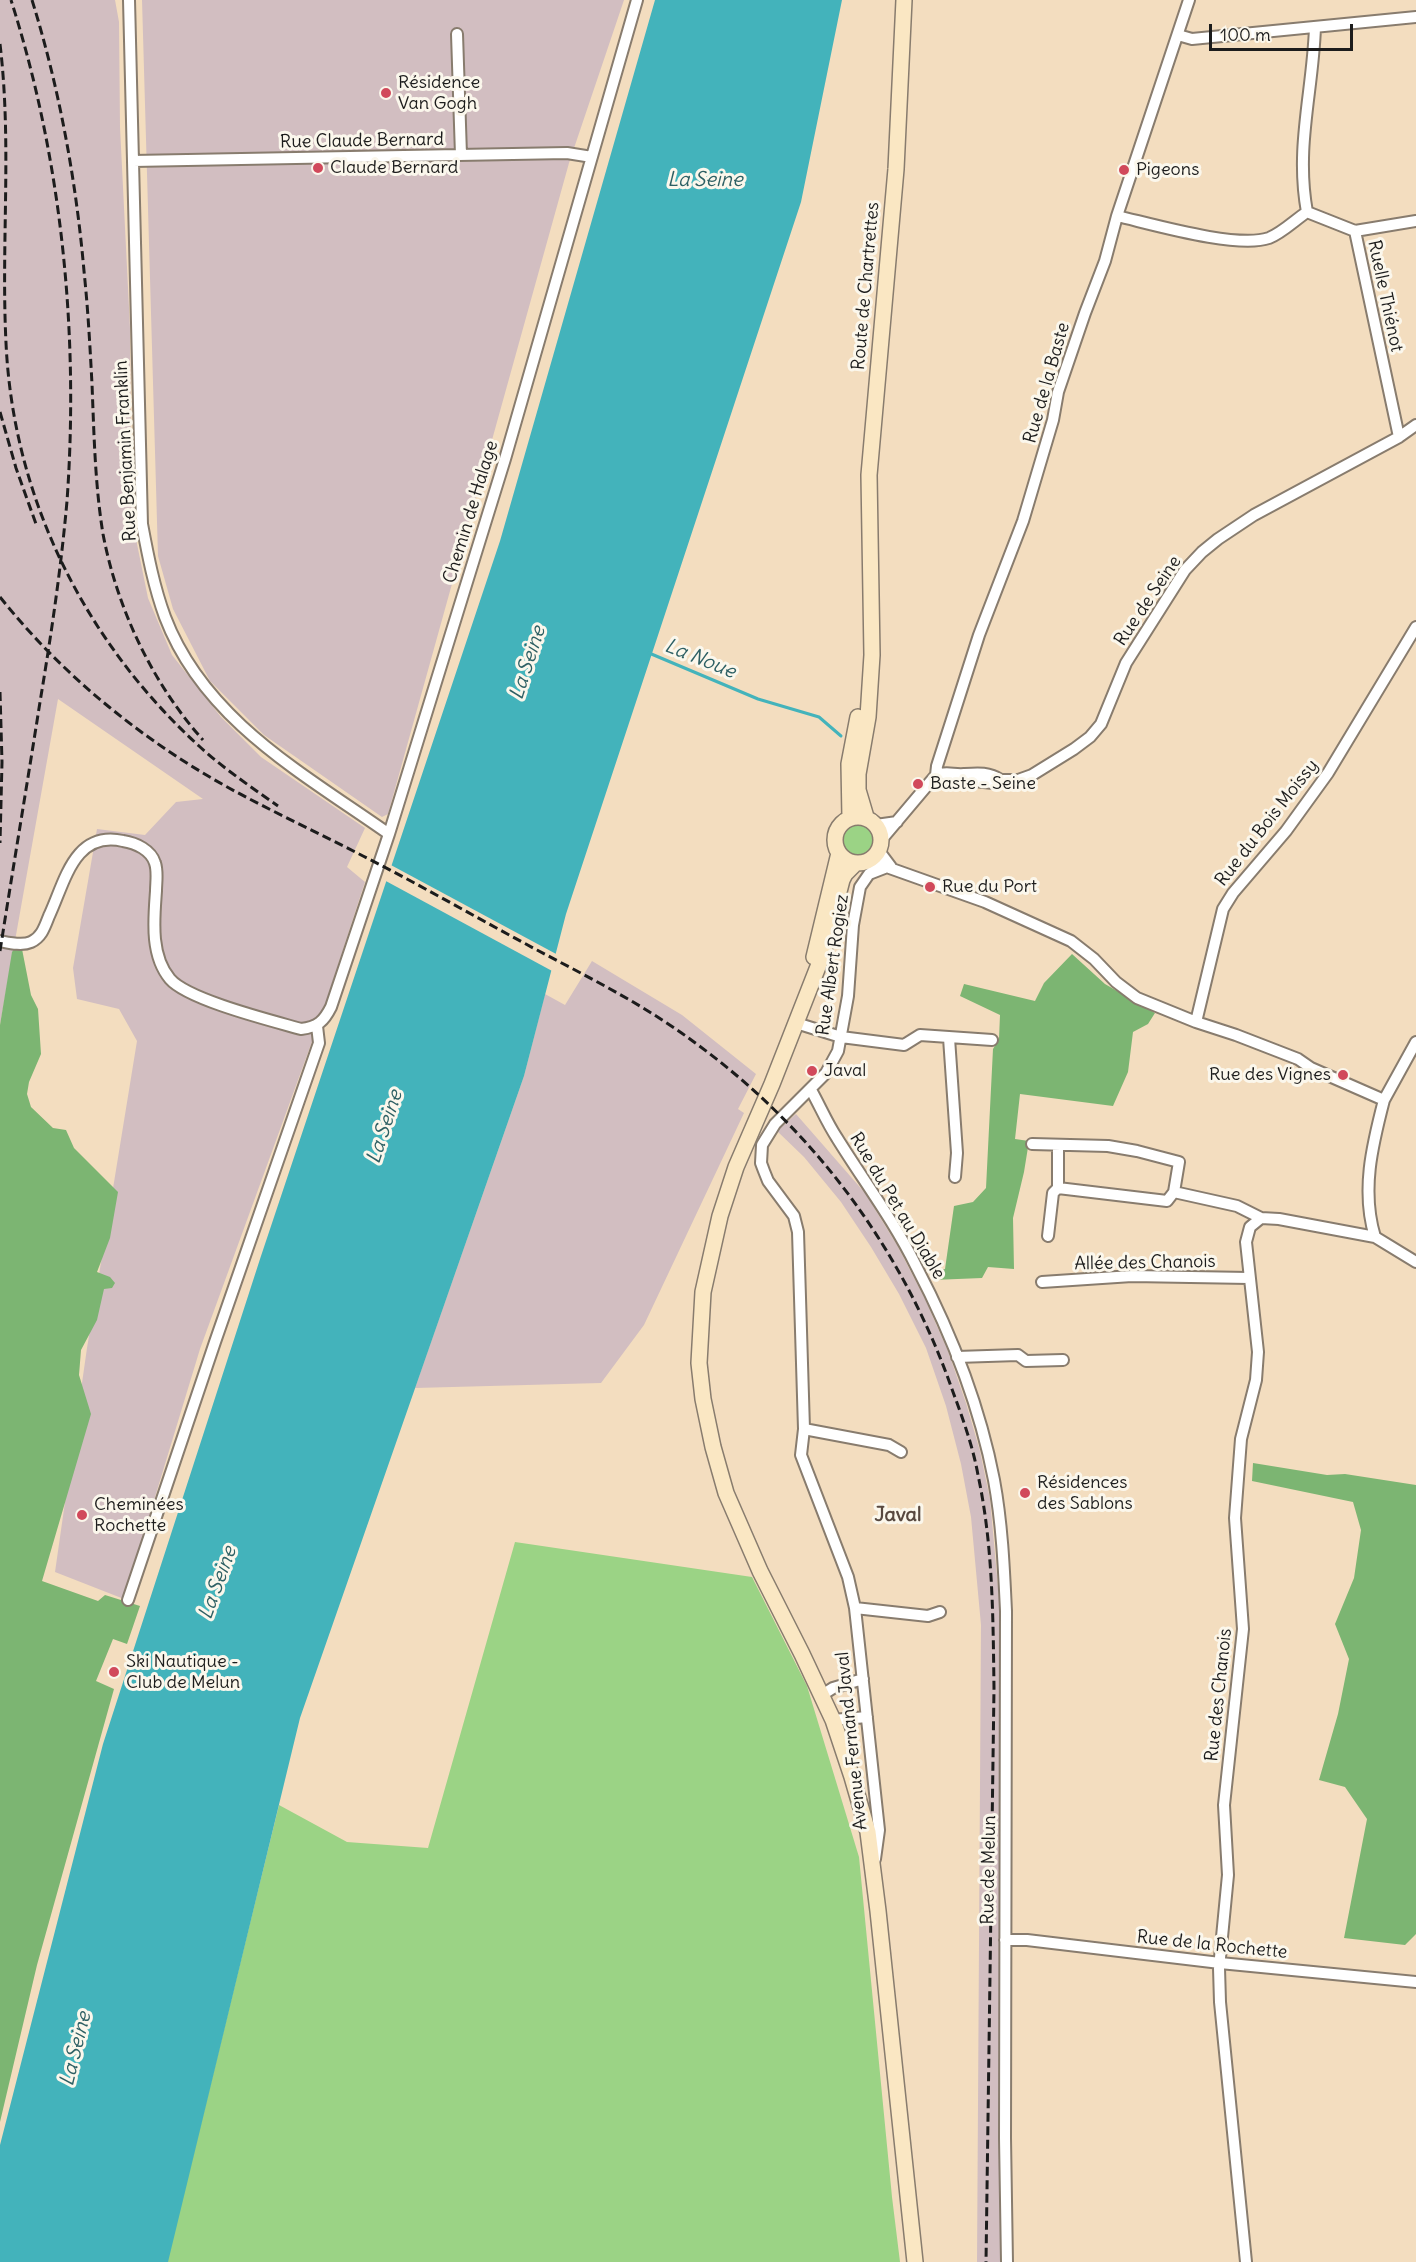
<!DOCTYPE html>
<meta charset="utf-8">
<style>
body{margin:0}
#map{position:relative;width:1416px;height:2262px;overflow:hidden;background:#f3ddbf;font-family:Delius,sans-serif}
canvas{display:block}
.scale{position:absolute;left:1209px;top:24px;width:144px;height:27px;box-sizing:border-box;border:3px solid #1c1c1c;border-top:0;padding-left:8px;font-size:18px;line-height:21px;white-space:nowrap;color:#1c1c1c;-webkit-text-stroke:4px #fbf7ec;paint-order:stroke}
</style>
<div id="map">
<canvas width="1416" height="2262"></canvas>
<div class="scale">100 m</div>
</div>
<script>
const c = document.querySelector('canvas').getContext('2d');
c.lineJoin = 'round';
function fill(path, color) { c.fillStyle = color; c.fill(path, 'evenodd'); }
function strokePath(path, color, width, dash) { c.strokeStyle = color; c.lineWidth = width; c.lineCap = dash ? 'butt' : 'round'; c.setLineDash(dash || []); c.stroke(path); }
function write(font, color, halo, rows, align = 'center') {
  c.font = font + ' Delius,sans-serif'; c.lineWidth = 6; c.setLineDash([]); c.textBaseline = 'middle'; c.strokeStyle = halo; c.fillStyle = color; for (const [text, x, y, turn = 0] of rows) {
    c.save(); c.translate(x, y); c.rotate((+turn || 0) * Math.PI / 180); c.textAlign = isNaN(turn) ? turn : align; if (halo) c.strokeText(text, 0, 0); c.fillText(text, 0, 0); c.restore();
  }
}
fill(new Path2D(`
 M0 0H115L119 22 120 127 130 328 131 465 137 544 148 598 172 655 221 717 261 757 365 828 347 867 365 882 321 1017 200 1349 124 1599 55 1572 87 1348 137 1041 119 1009 77 999 73 968 97 829 145 835 176 802 203 799 58 699 0 1025Z
 M142 0H624L569 163 388 814 382 817 264 735 210 681 173 609 158 556Z
 M592 961 682 1015 756 1074 738 1109 744 1113 644 1325 601 1383 415 1388 524 1076 545 994 565 1005Z
 M796 1114 865 1193 897 1245 925 1299 948 1351 966 1403 980 1451 990 1499 1000 1609 1001 2262H977L981 1625 971 1517 961 1464 946 1406 926 1348 899 1294 871 1247 841 1202 804 1157 777 1131Z`), '#d2bec1');
fill(new Path2D(`
 M841 839a17 17 0 1 1 34 0a17 17 0 1 1-34 0Z
 M515 1542 752 1577 807 1686 859 1857 892 2197 900 2262H167L279 1805 347 1842 428 1848Z`), '#9bd385');
fill(new Path2D(`
 M15 948 22 949 31 995 38 1009 41 1054 29 1082 27 1094 31 1107 53 1128 66 1130 74 1148 118 1192 110 1238 97 1272 110 1277 115 1283 112 1288 104 1289 97 1320 81 1350 79 1375 91 1414 42 1581 98 1601 105 1595 140 1606 127 1644 113 1639 96 1681 114 1689 37 1965 0 2122V1025L12 952Z
 M1072 954 1105 984 1155 1013 1148 1024 1133 1032 1128 1072 1113 1106 1020 1094 1015 1139 1029 1141 1024 1172 1013 1218 1014 1269 988 1267 982 1278 933 1280 932 1272 945 1269 954 1206 973 1202 986 1188 993 1049 999 1039 1000 1015 960 996 964 984 1035 1001 1044 983Z
 M1253 1463 1327 1475 1345 1474 1416 1485V1934L1405 1945 1344 1938 1367 1819 1345 1787 1319 1780 1338 1714 1349 1659 1335 1624 1354 1578 1361 1530 1353 1502 1252 1481Z`), '#7cb572');
fill(new Path2D(`
 M655 0H842L801 202 566 914 524 1076 300 1718 168 2262H0V2145L103 1744 261 1256 500 541Z`), '#43b3bb');
fill(new Path2D(`
 M389 864 558 955 554 972 384 880Z`), '#f3ddbf');
strokePath(new Path2D(`
 M649 653 758 699 819 717 841 736`), '#43b3bb', 3);
const street = new Path2D(`
 M129 0 142 524C148 556 154 587 165 617 204 720 304 774 389 834
 M457 34 461 155
 M1178 35 1192 39 1416 17
 M133 161 567 153 592 157
 M1307 212C1295 147 1313 91 1315 27
 M1117 216C1152 224 1237 249 1269 238 1282 233 1295 220 1307 212L1355 231 1416 221
 M1355 231 1399 437
 M936 775 937 766 979 635 1023 521 1053 420 1058 392 1085 313 1105 261 1117 216 1189 0
 M963 775 974 781 993 783 1001 780H1018L1032 775 1074 749 1090 737 1101 724 1126 663 1185 570 1202 552 1218 539 1254 515 1399 437 1416 425
 M876 825 897 822
 M882 839 936 775C946 771 954 775 964 774 978 773 989 772 1001 780
 M879 851 891 867
 M863 863 881 865 985 902 1071 941 1094 959 1116 982 1137 998 1196 1022 1236 1035 1298 1059 1311 1068 1384 1100C1372 1146 1361 1191 1375 1237L1416 1262
 M0 941C10 943 22 946 31 942 42 937 45 926 49 916 65 882 74 830 123 841 136 843 151 850 155 863 158 872 156 882 156 891 154 919 150 955 170 979 188 1000 273 1021 301 1029 318 1027 324 1021 331 1007L389 834 505 459 637 0
 M1196 1022 1223 909 1233 893 1286 831 1328 773 1416 627
 M796 1023 841 1037 904 1045 920 1035 992 1040
 M949 1038 957 1153 955 1177
 M811 1090C820 1106 827 1123 837 1138 863 1180 894 1221 916 1266 950 1331 980 1407 994 1480 1002 1523 1004 1568 1006 1611L1005 2138 1007 2262
 M1384 1100 1416 1042
 M1032 1144 1108 1146 1137 1151 1179 1162 1174 1192 1237 1206 1261 1218
 M1058 1145V1188L1167 1201 1174 1192
 M1048 1236 1053 1193 1058 1188
 M1042 1282 1132 1276 1249 1278
 M957 1357 1018 1355 1026 1361 1063 1360
 M804 1429 889 1445 901 1452
 M128 1600 215 1342 319 1043 317 1026
 M855 1608 928 1616 940 1612
 M822 1695 833 1688 863 1679
 M833 1720 867 1717
 M875 1859 879 1830 855 1608 848 1577 801 1455 804 1429 798 1232 794 1216 768 1181 764 1171 761 1163 762 1145 775 1124 826 1073 838 1051 848 996 853 925 860 887 869 874 887 867
 M1005 1940H1027L1220 1963 1416 1982
 M1246 2262 1220 2002 1219 1968 1228 1875 1224 1805 1243 1629 1235 1518 1241 1439 1256 1380 1258 1352 1246 1242 1250 1227 1261 1218 1279 1219 1375 1237`);
const secondary = new Path2D(`
 M835 840a23 23 0 1 1 46 0a23 23 0 1 1-46 0Z
 M866 817 858 790V774L868 717 872 655 869 475 896 169 904 0
 M850 818 849 764 858 717
 M856 863 845 874 842 880 823 954 772 1084 736 1167 720 1216 703 1292 699 1363 703 1399 713 1447 726 1493 760 1571 802 1654 833 1720 852 1777 868 1832 878 1911 915 2262
 M814 957 839 853`);
strokePath(street, '#887c6e', 14);
strokePath(secondary, '#887c6e', 18);
strokePath(street, '#fff', 10);
strokePath(secondary, '#fae7c3', 15);
strokePath(new Path2D(`
 M32 0C59 87 76 180 84 271 88 309 90 347 92 384 94 434 95 485 103 534 117 608 152 683 203 740
 M0 44C12 144 1 243 6 343 13 498 85 642 199 746 223 768 251 787 278 806
 M0 412 16 468 36 524
 M0 597C62 675 142 740 229 788 273 812 319 833 363 856 422 886 479 919 537 950 590 978 646 1006 694 1042 815 1130 904 1251 953 1392 963 1419 973 1447 978 1475 993 1545 993 1617 994 1688L986 2262
 M0 692 2 762 0 843
 M0 951C13 868 27 785 40 702 51 636 61 569 67 501 79 334 62 160 11 0`), '#1c1c1c', 3, [9, 4.5]);
for (const [x, y, r, color] of [
 [386,93,6,"#d1495b"],
 [318,168,6,"#d1495b"],
 [1124,170,6,"#d1495b"],
 [918,784,6,"#d1495b"],
 [930,887,6,"#d1495b"],
 [812,1071,6,"#d1495b"],
 [1343,1075,6,"#d1495b"],
 [1025,1493,6,"#d1495b"],
 [82,1515,6,"#d1495b"],
 [114,1672,6,"#d1495b"]
]) { const dot = new Path2D(); dot.arc(x, y, r, 0, 2 * Math.PI); c.fillStyle = color; c.fill(dot); strokePath(dot, '#fbf7ec', 2); }
write('18px', '#1c1c1c', '#fbf7ec', [
 ["Résidence",398,83],
 ["Van Gogh",398,104],
 ["Claude Bernard",330,168],
 ["Pigeons",1136,170],
 ["Baste - Seine",930,784],
 ["Rue du Port",942,887],
 ["Javal",824,1071],
 ["Rue des Vignes",1331,1075,"right"],
 ["Résidences",1037,1483],
 ["des Sablons",1037,1504],
 ["Cheminées",94,1505],
 ["Rochette",94,1526],
 ["Ski Nautique -",126,1662],
 ["Club de Melun",126,1683]
], 'left');
write('18px', '#1c1c1c', '#fbf7ec', [
 ["Rue Claude Bernard",362,141,-1],
 ["Route de Chartrettes",866,286,-85],
 ["Ruelle Thiénot",1385,296,78],
 ["Rue de la Baste",1047,383,-74],
 ["Rue Benjamin Franklin",126,451,-93],
 ["Chemin de Halage",471,512,-73],
 ["Rue de Seine",1148,601,-56],
 ["Rue du Bois Moissy",1267,823,-52],
 ["Rue Albert Rogiez",833,965,-82],
 ["Rue du Pet au Diable",897,1206,59],
 ["Allée des Chanois",1145,1263,-1],
 ["Rue des Chanois",1219,1695,-84],
 ["Avenue Fernand Javal",852,1741,-96],
 ["Rue de Melun",989,1870,-89],
 ["Rue de la Rochette",1212,1945,6]
]);
write('italic 20px', '#2e6064', '#fbf7ec', [
 ["La Seine",705,180],
 ["La Noue",700,659,22],
 ["La Seine",528,663,-72],
 ["La Seine",385,1127,-72],
 ["La Seine",218,1583,-70],
 ["La Seine",76,2049,-76]
]);
write('bold 20px', '#58483f', '#fbf7ec', [
 ["Javal",898,1515]
]);
</script>
